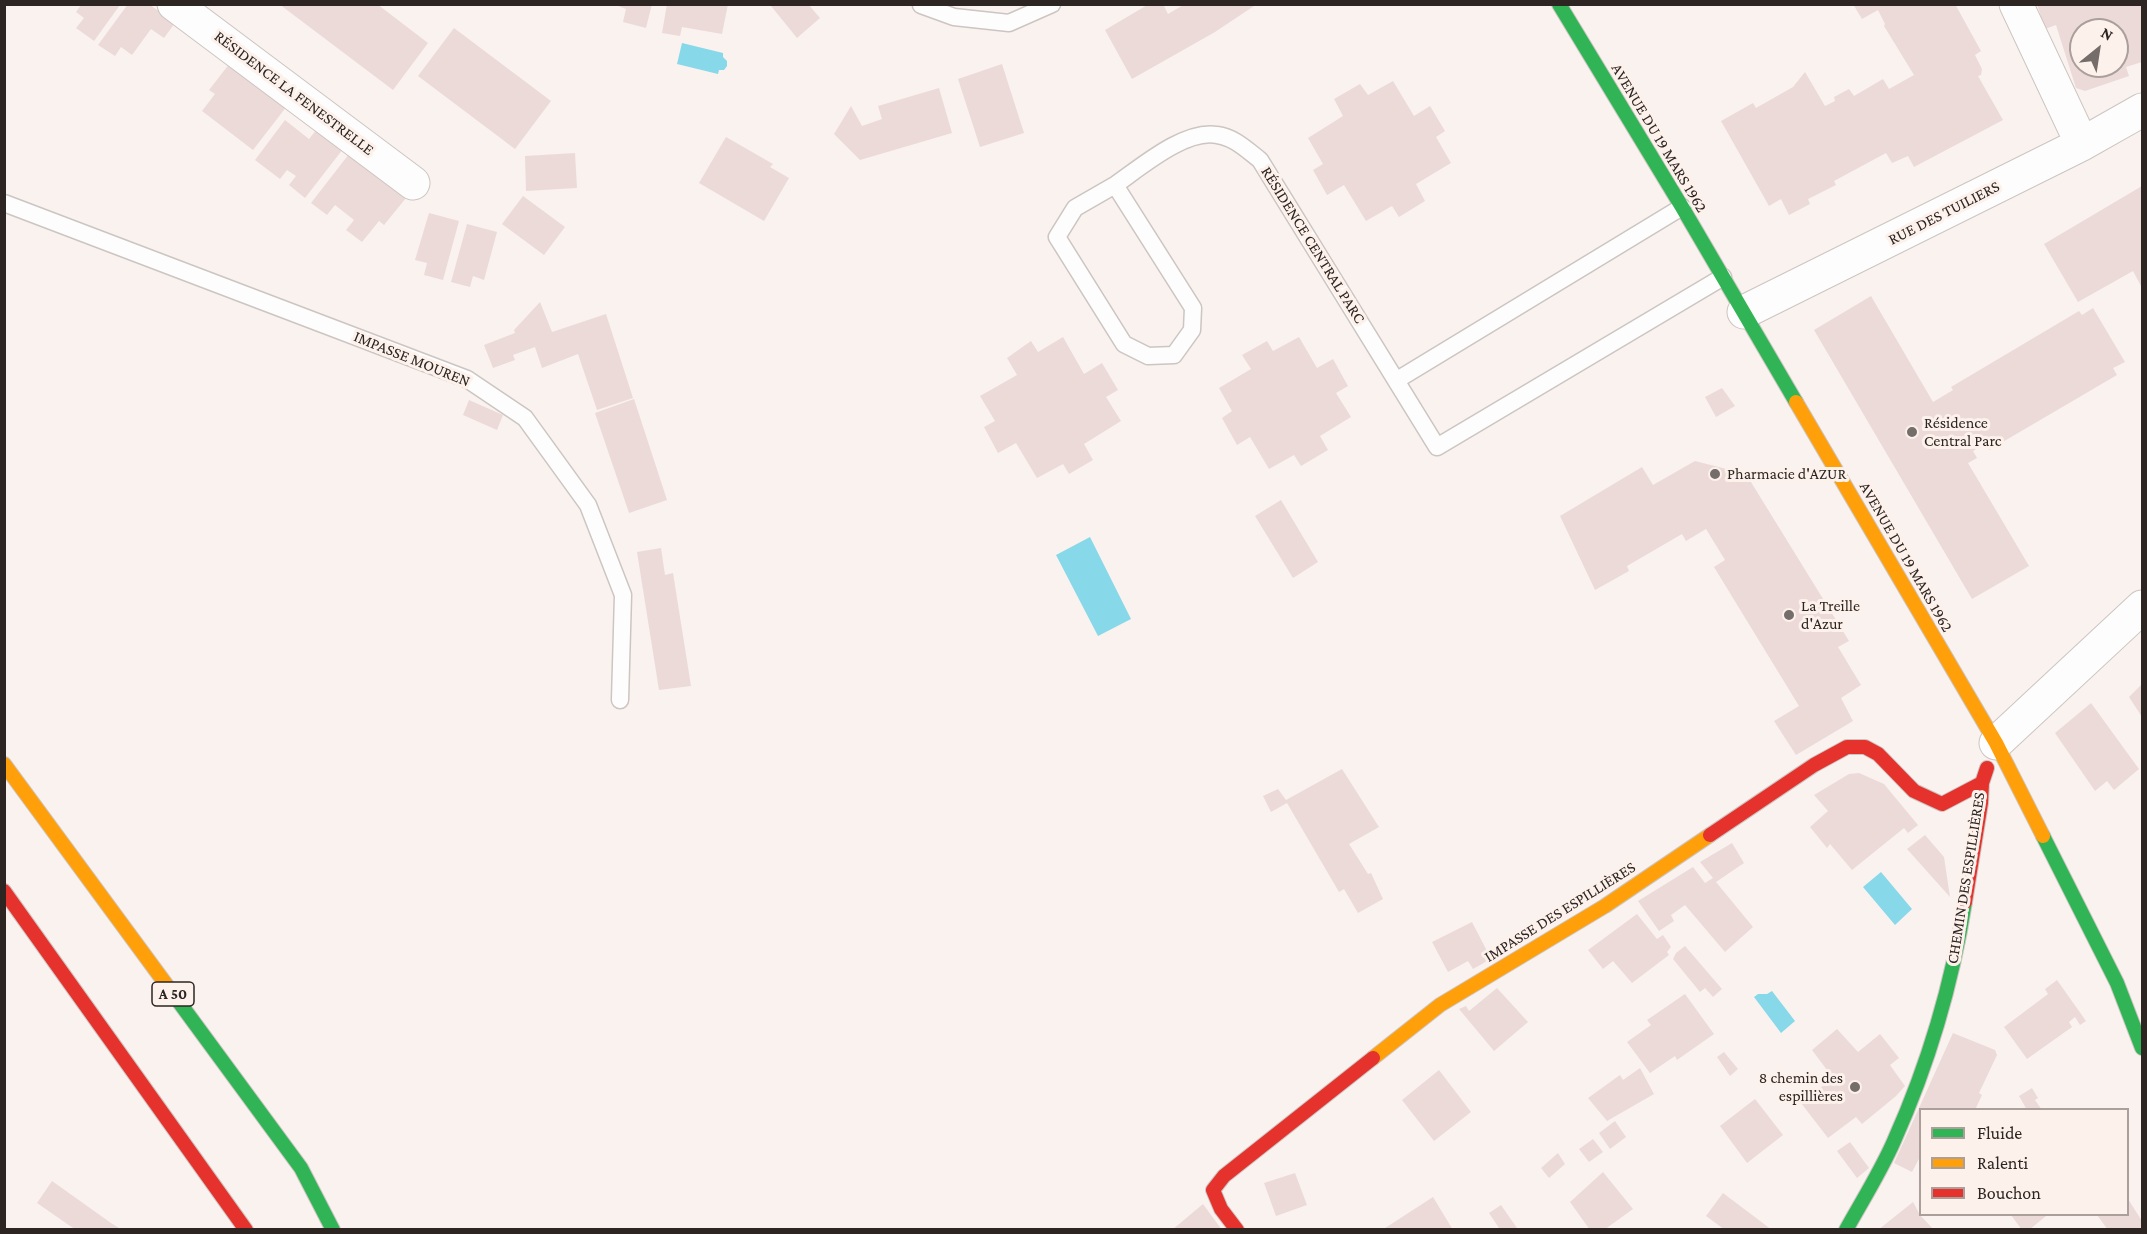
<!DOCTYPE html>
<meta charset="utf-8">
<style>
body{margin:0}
#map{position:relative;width:2147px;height:1234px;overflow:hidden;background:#f9f2ef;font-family:"Crimson Pro",serif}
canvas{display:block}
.frame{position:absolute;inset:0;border:6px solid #2d2522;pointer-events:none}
.legend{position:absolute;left:1919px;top:1108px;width:210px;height:108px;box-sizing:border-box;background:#fdf1eb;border:2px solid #aa9f9b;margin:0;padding:8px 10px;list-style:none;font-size:18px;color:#2d2522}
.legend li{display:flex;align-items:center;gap:12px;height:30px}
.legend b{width:30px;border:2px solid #aa9f9b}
.north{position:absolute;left:2069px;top:18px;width:60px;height:60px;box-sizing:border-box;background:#fdf1eb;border:2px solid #aa9f9b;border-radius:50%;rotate:30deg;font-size:16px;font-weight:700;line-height:24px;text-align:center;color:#2d2522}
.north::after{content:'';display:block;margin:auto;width:21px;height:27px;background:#746d6a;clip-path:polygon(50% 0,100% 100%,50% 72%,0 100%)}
</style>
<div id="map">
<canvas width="2147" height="1234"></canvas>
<div class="frame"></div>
<ul class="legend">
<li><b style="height:8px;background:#30b455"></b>Fluide</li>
<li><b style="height:8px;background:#ff9f0a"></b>Ralenti</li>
<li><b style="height:8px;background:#e5322d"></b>Bouchon</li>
</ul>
<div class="north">N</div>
</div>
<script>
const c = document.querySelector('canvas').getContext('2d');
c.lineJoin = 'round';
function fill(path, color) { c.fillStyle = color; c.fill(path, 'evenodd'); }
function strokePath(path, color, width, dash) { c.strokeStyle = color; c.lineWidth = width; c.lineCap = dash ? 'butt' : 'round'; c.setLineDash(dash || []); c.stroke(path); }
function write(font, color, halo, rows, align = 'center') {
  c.font = font + ' "Crimson Pro",serif'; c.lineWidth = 6; c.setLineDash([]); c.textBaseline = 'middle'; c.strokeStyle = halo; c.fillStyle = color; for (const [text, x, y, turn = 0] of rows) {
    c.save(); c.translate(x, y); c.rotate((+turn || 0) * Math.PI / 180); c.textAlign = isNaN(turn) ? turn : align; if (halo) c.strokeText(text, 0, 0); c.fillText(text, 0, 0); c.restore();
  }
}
fill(new Path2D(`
 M682 43 723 53V57L727 61V66L724 70H719L718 74 677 64Z
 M1090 537 1131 619 1098 636 1056 555Z
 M1881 872 1912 909 1895 925 1863 887Z
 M1772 991 1795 1021 1781 1033 1754 997 1758 994H1767Z`), '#87d8e9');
fill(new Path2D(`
 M128 4H149L175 23 164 38 151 29 132 55 121 47 115 56 98 45Z
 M279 4H377L428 43 393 90Z
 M613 4H652L646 28 623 22 626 9Z
 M667 4H728L722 34 682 27 680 36 662 33Z
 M773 4H808L820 18 797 38 771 6Z
 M1149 4H1163L1168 14 1185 4H1257L1215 32 1132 79 1105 30Z
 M1853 4H1955L1981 51 1975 55 1982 69 1981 75 1978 76 2003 120 1914 167 1908 156 1892 163 1886 153 1834 181 1836 185 1808 199 1810 204 1789 215 1781 199 1769 206 1721 121 1753 103 1756 108 1793 87 1805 72 1825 106 1835 101 1834 97 1849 89 1854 96 1883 79 1889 89 1914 75 1884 26 1885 24 1878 10 1862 19Z
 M2037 4H2142V62L2126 67 2129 76 2085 91 2076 88 2056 25 2045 29ZM2081 30H2117V66H2081Z
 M81 5H120L94 41 76 28 84 18 76 12Z
 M454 28 551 101 515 149 418 76Z
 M230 63 287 106 253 150 202 111 215 94 209 90Z
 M1002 64 1024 133 980 147 958 79Z
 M1393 81 1414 116 1430 106 1445 131 1436 137 1451 163 1416 184 1425 201 1399 217 1392 206 1366 221 1344 185 1327 195 1313 170 1323 164 1308 138 1343 116 1334 99 1360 84 1368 95Z
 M939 88 952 133 860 160 834 134 851 106 862 126 882 119 878 106Z
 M285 120 309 139 317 129 343 149 305 198 289 185 296 176 287 170 280 179 255 160Z
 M726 137 773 164 770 167 789 178 764 221 699 183Z
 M575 153 577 188 526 191 525 156Z
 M349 154 406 198 384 225 379 221 362 242 346 230 354 220 335 205 327 215 311 203Z
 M2142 186V288L2133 271 2078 302 2044 244Z
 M523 196 565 227 544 255 502 224Z
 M429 213 459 221 443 280 424 275 427 263 415 260Z
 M467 224 497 232 484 280 473 276 470 287 451 282Z
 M1871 296 1933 402 1953 390 1951 387 2079 311 2082 315 2093 308 2125 362 2113 368 2117 375 1989 450 1985 444 1973 451 1977 458 1968 463 2029 566 1972 599 1814 330Z
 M540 302 552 332 606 314 633 398 597 410 578 354 542 368 535 347 513 355 515 360 493 368 484 345 515 333 514 330Z
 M1063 337 1084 374 1102 363 1118 390 1106 397 1121 421 1084 444 1093 460 1069 474 1063 464 1037 478 1016 443 998 453 984 427 995 421 980 396 1017 375 1007 358 1031 341 1038 352Z
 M1299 337 1317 368 1333 359 1348 386 1336 393 1351 417 1320 436 1328 450 1301 466 1294 455 1269 469 1250 437 1237 445 1222 418 1232 411 1219 388 1251 369 1242 355 1267 341 1273 351Z
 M1722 388 1735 406 1716 417 1705 397Z
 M634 399 667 500 629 513 595 413Z
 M469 400 503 415 497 430 463 415Z
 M1695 461 1746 474 1849 641 1838 647 1861 685 1841 698 1853 721 1796 755 1774 721 1799 706 1714 567 1725 560 1706 529 1686 541 1682 534 1627 566 1629 571 1595 590 1560 516 1642 467 1653 485Z
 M1281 500 1318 562 1293 578 1255 516Z
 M661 548 665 575 673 573 691 686 659 690 637 552Z
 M2142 684V717L2129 697Z
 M2091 703 2139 769 2114 790 2107 781 2095 791 2055 733Z
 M1342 769 1379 827 1349 844 1368 874 1371 873 1383 899 1358 913 1344 889 1339 892 1287 803 1271 812 1263 796 1278 789 1286 800Z
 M1859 773 1884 784 1918 825 1908 833 1904 828 1852 870 1830 844 1827 848 1810 827 1828 811 1814 795 1849 774Z
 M1925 835 1944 857 1950 897 1907 849Z
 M1732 843 1744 863 1716 882 1753 927 1725 952 1685 905 1671 915 1674 921 1659 931 1638 901 1693 867 1705 883 1713 878 1700 862Z
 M1637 914 1657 939 1663 935 1671 947 1667 952 1669 955 1632 983 1613 961 1603 969 1588 950Z
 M1472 922 1487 951 1485 952 1489 960 1473 969 1468 961 1448 972 1432 942Z
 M1685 946 1722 989 1713 997 1705 988 1700 992 1673 959 1676 953Z
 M2057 980 2086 1021 2080 1025 2075 1017 2069 1022 2072 1027 2027 1059 2004 1027 2048 994 2045 989Z
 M1497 988 1528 1022 1494 1051 1459 1009 1466 1006 1469 1011Z
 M1685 994 1714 1034 1677 1060 1675 1056 1650 1073 1627 1042 1651 1025 1647 1020Z
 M1837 1029 1858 1052 1880 1034 1899 1058 1890 1065 1905 1086 1896 1096 1862 1124 1856 1117 1828 1138 1801 1103 1833 1078 1812 1050Z
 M1953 1033 1995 1050 1997 1055 1979 1093 1982 1095 1975 1110H1920V1157L1912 1172 1894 1163Z
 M1724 1052 1738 1069 1730 1076 1717 1057Z
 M1640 1068 1654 1094 1607 1121 1588 1098 1620 1075 1623 1080Z
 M1439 1070 1471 1112 1434 1141 1402 1100Z
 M2032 1088 2038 1098 2035 1100 2042 1110H2027L2019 1096Z
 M1755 1099 1783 1135 1747 1163 1720 1126Z
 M1615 1121 1626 1137 1610 1149 1599 1133Z
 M1593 1139 1603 1152 1589 1162 1579 1149Z
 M1850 1142 1869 1168 1857 1178 1837 1151Z
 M1558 1153 1565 1164 1549 1178 1541 1168Z
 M1603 1172 1633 1209 1604 1230H1590L1570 1202Z
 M1295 1173 1307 1205 1276 1216 1264 1183Z
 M52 1181 111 1223 122 1230H76L37 1203Z
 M1723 1193 1772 1230H1725L1706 1216Z
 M1433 1197 1453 1230H1382Z
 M2128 1199 2142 1221V1230H2108L2097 1215H2127Z
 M1913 1202 1920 1215 1934 1230H1878Z
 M1203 1204 1222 1230H1172Z
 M1501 1205 1517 1228 1515 1230H1497L1499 1228 1489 1213Z
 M2011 1215H2045L2046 1216 2029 1230H2022Z`), '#ecdad8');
const lane = new Path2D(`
 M921 5 954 17 1009 23 1052 4
 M1115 185 1075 208 1057 237 1124 344 1148 356 1174 355 1192 330 1193 308 1115 185C1141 167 1185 129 1217 135 1234 137 1247 150 1260 160L1437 447 1723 277
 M4 203 467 379 525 418 588 505 623 595 620 700
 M1397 380 1682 207`);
const street = new Path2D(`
 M174 4 413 183
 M2016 4 2082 144
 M1744 312 2082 144 2142 110
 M1996 743 2142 607`);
const fast = new Path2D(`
 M1559 4 1682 207 1796 402
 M2043 836 2117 983 2142 1048
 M168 987 301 1168 333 1230
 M1846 1230C1862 1201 1881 1171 1894 1141 1928 1065 1952 984 1965 902`);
const slow = new Path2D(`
 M1796 402 1996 743 2043 836
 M4 764 168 987
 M1373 1058 1440 1005 1605 906 1710 835`);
const jam = new Path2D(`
 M1710 835 1814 765 1847 747H1865L1878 754 1914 791 1942 804 1982 783
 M4 891 246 1230
 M1965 902 1981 803 1982 783 1987 768
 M1237 1230 1221 1209 1213 1190 1224 1176 1373 1058`);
strokePath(lane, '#ccc5c2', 19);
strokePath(street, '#ccc5c2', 35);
strokePath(fast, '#ccc5c2', 16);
strokePath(slow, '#ccc5c2', 16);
strokePath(jam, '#ccc5c2', 16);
strokePath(lane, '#fefdfd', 16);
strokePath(street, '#fefdfd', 33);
strokePath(fast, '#30b455', 14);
strokePath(slow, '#ff9f0a', 14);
strokePath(jam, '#e5322d', 14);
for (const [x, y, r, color] of [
 [1912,432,6,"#746d6a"],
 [1715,474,6,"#746d6a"],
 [1789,615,6,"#746d6a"],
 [1855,1087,6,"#746d6a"]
]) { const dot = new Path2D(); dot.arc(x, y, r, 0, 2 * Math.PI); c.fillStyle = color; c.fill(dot); strokePath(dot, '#fdf1eb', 2); }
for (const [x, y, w] of [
 [173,994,42]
]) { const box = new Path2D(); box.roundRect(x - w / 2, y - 12, w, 24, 4.5); c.fillStyle = '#fdf1eb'; c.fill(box); strokePath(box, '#2d2522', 1.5); }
write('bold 15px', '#2d2522', null, [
 ["A 50",173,994]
]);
write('16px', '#2d2522', '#fdf1eb', [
 ["RÉSIDENCE LA FENESTRELLE",294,93,37],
 ["AVENUE DU 19 MARS 1962",1659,138,59],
 ["RUE DES TUILIERS",1944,213,-27],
 ["RÉSIDENCE CENTRAL PARC",1313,245,58],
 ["IMPASSE MOUREN",412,359,22],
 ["AVENUE DU 19 MARS 1962",1906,557,60],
 ["CHEMIN DES ESPILLIÈRES",1966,878,-81],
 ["IMPASSE DES ESPILLIÈRES",1560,912,-32]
]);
write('16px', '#2d2522', '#fdf1eb', [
 ["Résidence",1924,423],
 ["Central Parc",1924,441],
 ["Pharmacie d'AZUR",1727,474],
 ["La Treille",1801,606],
 ["d'Azur",1801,624],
 ["8 chemin des",1843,1078,"right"],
 ["espillières",1843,1096,"right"]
], 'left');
</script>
